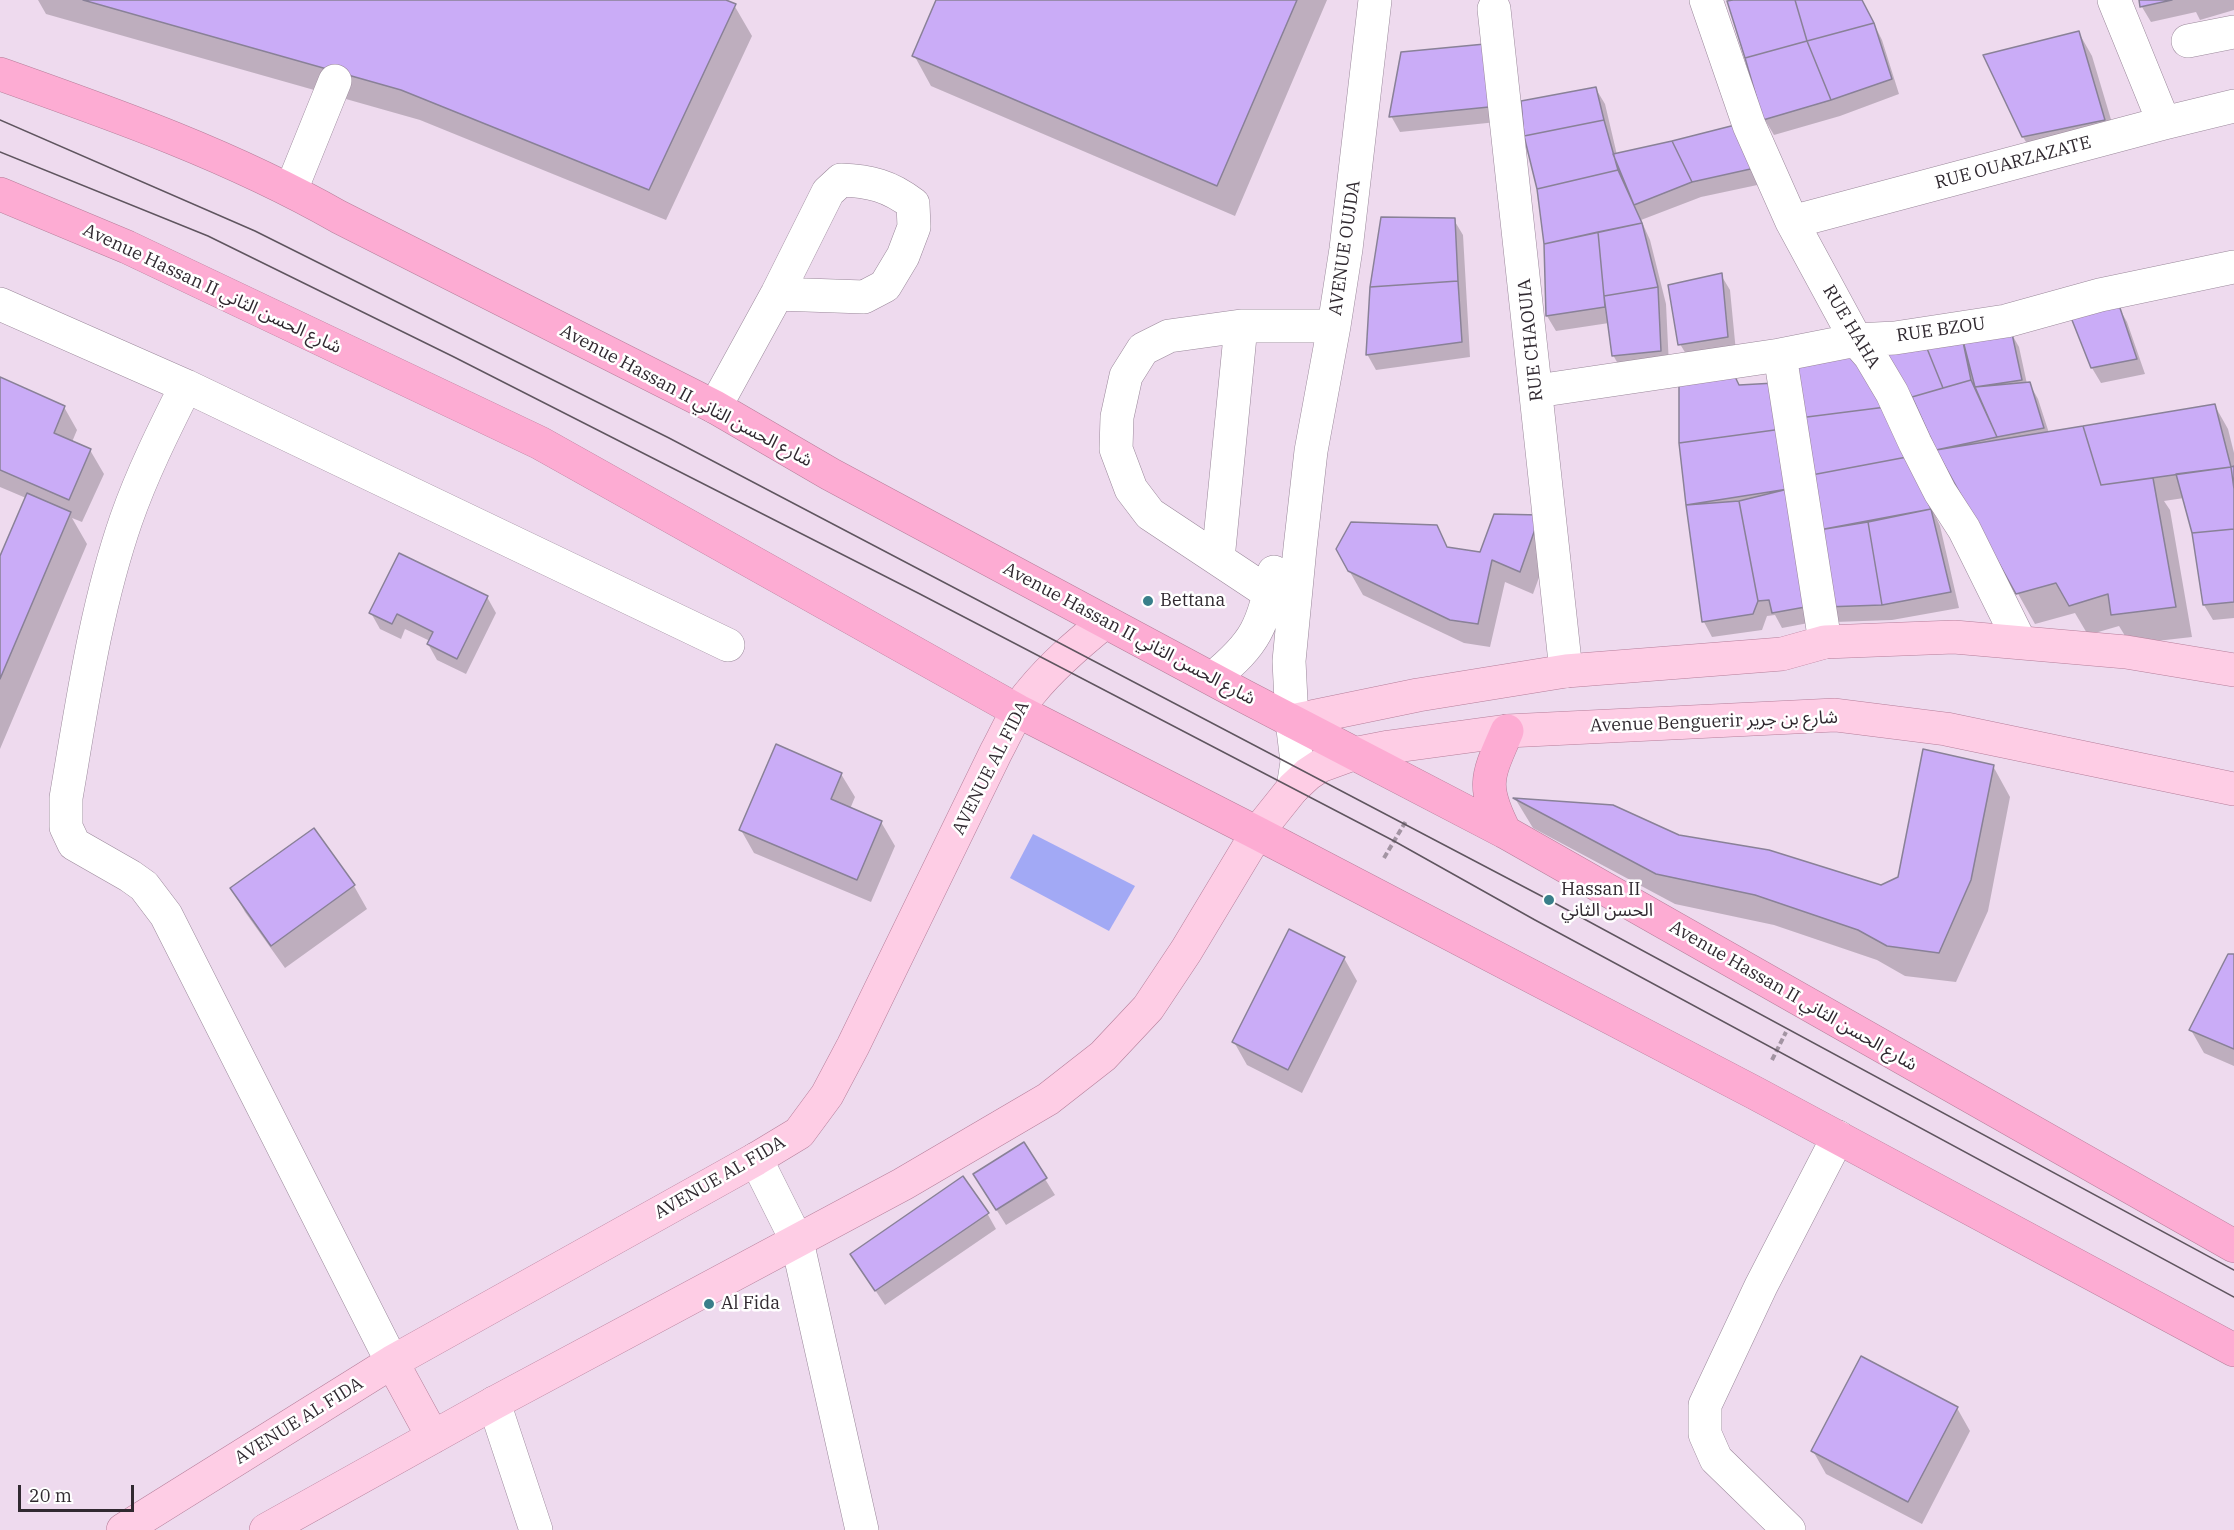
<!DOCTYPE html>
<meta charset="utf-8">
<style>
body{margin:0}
#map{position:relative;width:2234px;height:1530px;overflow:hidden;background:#eedaee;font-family:"IBM Plex Serif",serif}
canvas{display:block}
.scale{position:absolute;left:18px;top:1485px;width:116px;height:27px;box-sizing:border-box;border:3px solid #302930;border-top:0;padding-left:8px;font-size:18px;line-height:21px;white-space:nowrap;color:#302930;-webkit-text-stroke:4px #fff;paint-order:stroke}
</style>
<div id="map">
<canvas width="2234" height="1530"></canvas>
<div class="scale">20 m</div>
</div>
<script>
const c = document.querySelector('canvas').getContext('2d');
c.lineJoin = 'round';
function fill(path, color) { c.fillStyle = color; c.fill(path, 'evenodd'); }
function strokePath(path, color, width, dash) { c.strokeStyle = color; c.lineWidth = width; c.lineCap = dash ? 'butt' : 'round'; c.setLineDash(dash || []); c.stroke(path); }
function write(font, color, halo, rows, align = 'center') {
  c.font = font + ' "IBM Plex Serif","Noto Sans Arabic",serif'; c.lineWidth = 5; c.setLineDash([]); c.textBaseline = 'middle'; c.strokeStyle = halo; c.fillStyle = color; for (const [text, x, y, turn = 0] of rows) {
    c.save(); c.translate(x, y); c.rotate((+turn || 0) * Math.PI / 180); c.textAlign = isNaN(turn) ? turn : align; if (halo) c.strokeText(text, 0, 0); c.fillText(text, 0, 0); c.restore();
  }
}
fill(new Path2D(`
 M1033 834 1135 886 1109 931 1010 878Z`), '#a2a9f5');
fill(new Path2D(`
 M38 0H723L734 5 752 36 666 220 420 120 46 14Z
 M937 0H1327L1235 216 931 86 914 55Z
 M1729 0H1862L1882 40 1899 94 1840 116 1774 135 1765 120Z
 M2141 0H2234V10L2200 20 2196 12 2151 22 2142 7Z
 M2079 33 2092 56 2118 143 2037 160 2023 137Z
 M1485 46 1497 122 1400 132 1391 116Z
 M1596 89 1605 104 1617 155 1739 126 1762 184 1701 197 1641 220 1650 240 1666 304 1669 366 1622 371 1613 355 1609 323 1556 331 1547 316ZM1617 160 1629 190 1628 191 1617 171 1614 161Z
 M1454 220 1463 235 1470 357 1376 370 1367 354Z
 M1721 275 1730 290 1736 352 1689 359 1680 344Z
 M2118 306 2127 322 2145 374 2101 383 2092 368Z
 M2010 331 2019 347 2027 384 2029 383 2038 399 2049 433 2215 406 2228 429 2234 453V618L2213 620 2204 605 2193 533 2184 498 2164 501 2170 510 2192 637 2130 644 2119 626 2088 635 2075 613 2035 624 1937 449 1915 401 1884 350Z
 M1853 352 1894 425 1940 526 1959 608 1892 620 1835 622 1820 547Z
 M1729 368 1740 386 1774 385 1819 621 1782 628 1775 615 1767 616 1762 630 1712 637 1704 622 1680 443Z
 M0 379 64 407 77 430 72 442 90 450 104 474 82 522 72 518 87 544 0 749V560L26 498 0 487Z
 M1539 516 1553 539 1533 594 1505 582 1490 647 1464 643 1363 595 1337 549 1436 527 1448 549 1481 554Z
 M487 597 496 613 466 674 437 660 428 644 430 641 405 629 401 639 380 629 371 613Z
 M1993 766 2010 797 1988 911 1956 982 1905 976 1877 960 1774 925 1675 904 1533 828 1516 800 1679 836 1881 886 1900 878Z
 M841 774 855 797 850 809 881 822 895 846 871 902 754 853 741 830Z
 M314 830 354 886 367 909 285 968 245 912 232 889Z
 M2234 955V1066L2204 1053 2191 1030Z
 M1344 958 1357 981 1302 1093 1247 1065 1234 1042Z
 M1023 1144 1055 1195 1006 1225 984 1190Z
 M987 1213 996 1229 885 1305 852 1255Z
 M1957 1408 1970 1431 1922 1524 1826 1474 1813 1451Z`), '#0003');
const building = new Path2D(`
 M83 0H726L736 4 649 190 401 90Z
 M936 0H1297L1217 186 912 56Z
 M1733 0H1795L1807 41 1745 58 1727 1Z
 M1795 0H1862L1874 23 1807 41Z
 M2139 0H2172L2140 7Z
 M1874 23 1892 79 1831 100 1807 41Z
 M2079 31 2105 120 2022 137 1983 55Z
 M1807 41 1831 100 1763 120 1745 58Z
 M1485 44 1489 107 1389 117 1401 52Z
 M1596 87 1604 120 1524 136 1521 101Z
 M1604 120 1618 170 1537 189 1524 136Z
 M1739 124 1755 168 1692 182 1672 141Z
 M1672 141 1692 182 1634 205 1613 154Z
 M1618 170 1642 223 1544 244 1537 189Z
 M1381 217 1455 218 1458 281 1370 287Z
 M1642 223 1658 287 1604 296 1598 232Z
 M1598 232 1605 307 1546 316 1544 244Z
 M1722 273 1728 337 1678 345 1668 285Z
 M1458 281 1462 342 1366 355 1370 287Z
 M1658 287 1661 351 1612 356 1604 296Z
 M2119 305 2137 359 2091 368 2070 315Z
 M2011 329 2022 380 1975 387 1962 337Z
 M1962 337 1971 380 1943 388 1924 341Z
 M1924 341 1943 388 1912 397 1882 349Z
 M1853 351 1886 407 1799 418 1792 363Z
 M1730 366 1739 385 1775 383 1782 429 1679 443V383Z
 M0 377 65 406 54 433 91 449 69 500 0 470Z
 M1971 380 1997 437 1936 450 1912 397Z
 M2030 382 2044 428 1997 437 1975 387Z
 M2215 404 2231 467 2101 485 2083 426Z
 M1886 407 1907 457 1801 477 1799 418Z
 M2083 426 2101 485 2153 478 2176 607 2111 615 2108 594 2069 606 2056 583 2016 594 1936 450Z
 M1782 429 1788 489 1686 505 1679 443Z
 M1907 457 1931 509 1819 530 1801 477Z
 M2234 466V489L2231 467Z
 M2231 467 2234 489V529L2192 533 2176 474Z
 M1788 489 1811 606 1772 613 1769 600 1758 601 1739 501Z
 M27 493 71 512 0 679V556Z
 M1739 501 1758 601 1753 614 1702 622 1686 505Z
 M1931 509 1951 592 1882 605 1868 522Z
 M1494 514 1540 515 1520 572 1492 560 1478 624 1450 620 1348 571 1336 549 1351 522 1437 525 1447 547 1480 552Z
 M1868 522 1882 605 1825 607 1819 530Z
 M2234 529V602L2203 605 2192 533Z
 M399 553 488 596 457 659 427 644 433 632 397 614 392 624 369 613Z
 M776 744 842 773 831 799 882 821 857 880 739 830Z
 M1923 749 1994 765 1971 880 1939 953 1887 946 1858 930 1755 895 1656 874 1513 798 1613 805 1679 835 1769 850 1881 885 1898 877Z
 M314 828 355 885 271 946 230 888Z
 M1289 929 1345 957 1288 1070 1232 1042Z
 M2228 954H2234V1049L2189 1030Z
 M1024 1142 1047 1178 996 1210 973 1174Z
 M963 1176 989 1213 875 1291 850 1254Z
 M1861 1356 1958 1407 1908 1502 1811 1451Z`);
fill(building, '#caacf7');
strokePath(building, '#898197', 1.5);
const minor = new Path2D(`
 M1706 0 1749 125 1792 222 1856 340 1870 356 1892 393 1915 443 1940 492 1964 529 2020 642
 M2114 0 2164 123
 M1494 9 1566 671
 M2188 41 2234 32
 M291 190 335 81
 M1792 222 2164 123 2234 106
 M0 304 186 386 728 645
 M1780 355 1825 642
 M186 386C164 430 142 474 126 520 95 610 82 705 66 798V827L74 844 130 876 144 886 166 915 392 1362
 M1537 391 1780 355 1856 340 1895 338 2006 321 2100 295 2234 267
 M715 407 777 294 828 192 841 180C870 181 890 186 913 204L914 227 903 256 885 286 864 297 777 294
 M1218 559 1241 326
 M1269 593 1150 514 1131 489 1116 449 1117 417 1126 376 1143 349 1169 336 1241 326H1334
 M1213 678C1257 642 1262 627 1274 572
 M1293 788 1297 762 1292 721 1289 661 1300 548 1311 451 1334 326 1346 249 1375 0
 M756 1159 797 1241 862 1530
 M494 1403 536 1530
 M1789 1530 1716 1459 1705 1434V1405L1761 1286 1838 1137`);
const major = new Path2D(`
 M1292 721 1418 695 1566 671 1782 654 1825 642 1954 637 2126 652 2234 670
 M392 1362 433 1437
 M123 1530 392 1362 756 1159 799 1133 827 1095 853 1046 996 752C1007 732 1016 709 1031 692 1053 665 1079 643 1105 622
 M266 1530 494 1403 903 1184 1048 1099 1103 1056 1148 1008 1186 951 1257 833 1293 788 1308 774 1320 766 1353 754 1389 747 1507 731 1835 715 1946 729 2234 789`);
const highway = new Path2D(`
 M0 74C116 115 232 156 339 217L715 407 830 474 1242 695 1505 832 2234 1246
 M0 194 127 247 540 443 1018 711 1257 833 1755 1093 2234 1350
 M1505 832C1481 785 1487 777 1507 731`);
strokePath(minor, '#9a889a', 34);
strokePath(major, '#b57e9a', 34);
strokePath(highway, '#b57e9a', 34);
strokePath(new Path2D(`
 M1384 858 1406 821
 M1772 1060 1786 1032`), '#a394a3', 4, [6, 3]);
strokePath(minor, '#fff', 33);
strokePath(major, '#fecde5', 33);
strokePath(highway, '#fdacd3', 33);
strokePath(new Path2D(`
 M0 120 255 231 669 438 1549 900 2234 1270
 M0 152 208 236 454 357 918 593 1394 841 1535 920 2234 1297`), '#5f555f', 1.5);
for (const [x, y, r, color] of [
 [1148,601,6,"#397f8a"],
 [1549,900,6,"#397f8a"],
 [709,1304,6,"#397f8a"]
]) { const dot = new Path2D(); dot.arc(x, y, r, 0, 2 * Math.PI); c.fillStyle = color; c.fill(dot); strokePath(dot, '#fff', 2); }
write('18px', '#302930', '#fff', [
 ["RUE OUARZAZATE",2013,163,-15],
 ["AVENUE OUJDA",1345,248,-82],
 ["Avenue Hassan II شارع الحسن الثاني",212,289,25],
 ["RUE HAHA",1851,327,59],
 ["RUE BZOU",1941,330,-8],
 ["RUE CHAOUIA",1531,340,-96],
 ["Avenue Hassan II شارع الحسن الثاني",686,396,28],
 ["Avenue Hassan II شارع الحسن الثاني",1129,634,28],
 ["Avenue Benguerir شارع بن جرير",1714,722,-2],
 ["AVENUE AL FIDA",991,768,-63],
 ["Avenue Hassan II شارع الحسن الثاني",1793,996,30],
 ["AVENUE AL FIDA",720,1178,-30],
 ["AVENUE AL FIDA",299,1421,-32]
]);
write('18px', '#302930', '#fff', [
 ["Bettana",1160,601],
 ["Hassan II",1561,890],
 ["الحسن الثاني",1561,911],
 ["Al Fida",721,1304]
], 'left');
</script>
